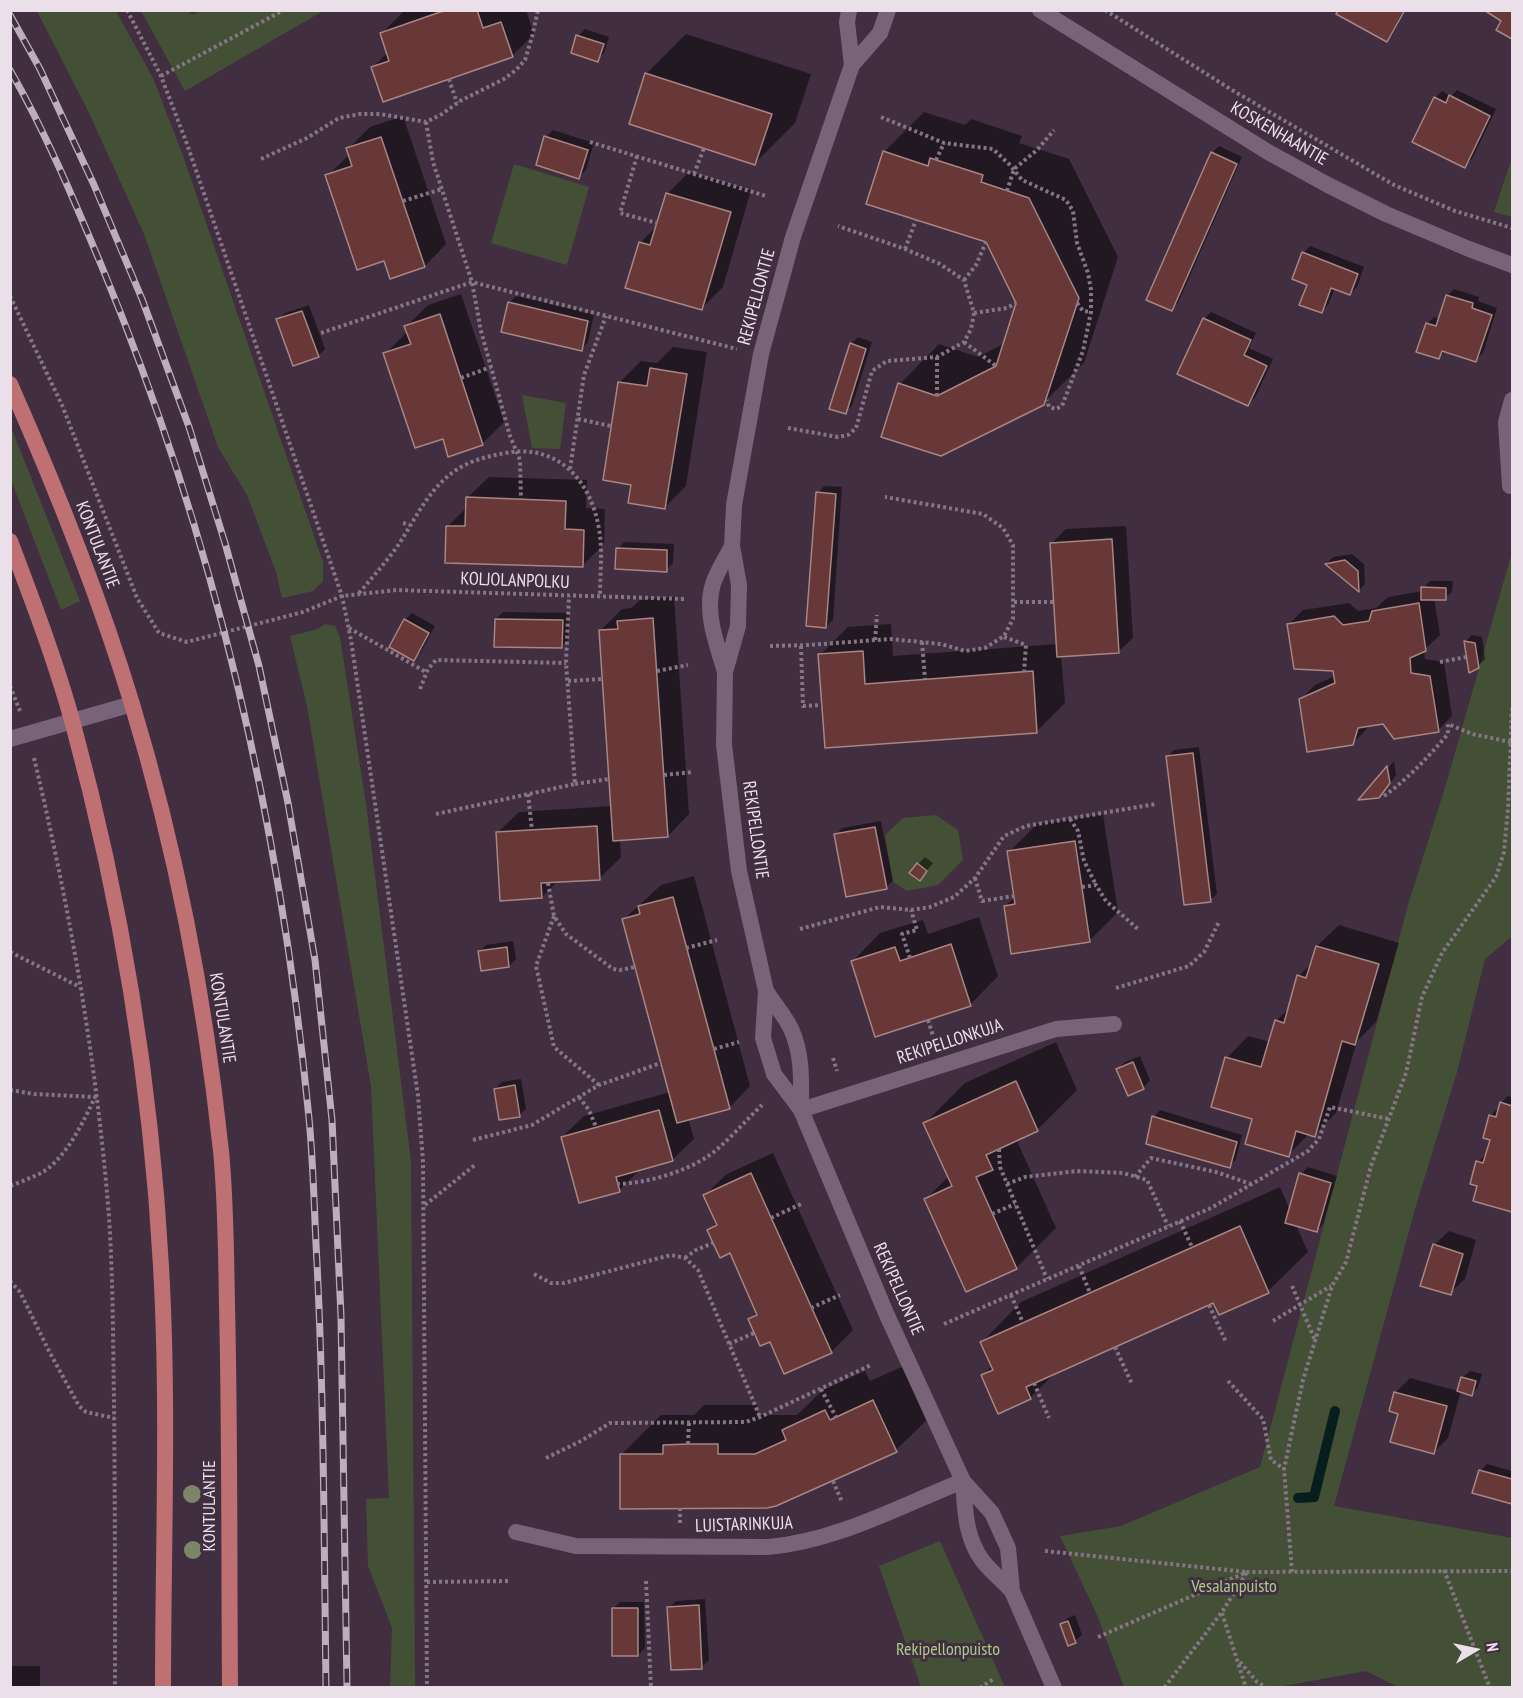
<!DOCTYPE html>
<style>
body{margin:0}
#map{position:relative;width:1523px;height:1698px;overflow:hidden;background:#412e41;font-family:"PT Sans Narrow",sans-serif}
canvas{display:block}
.frame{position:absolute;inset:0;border:12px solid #ebdfea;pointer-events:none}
.north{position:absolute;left:1445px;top:1620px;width:60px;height:60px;-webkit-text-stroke:4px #412e41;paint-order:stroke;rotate:81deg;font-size:16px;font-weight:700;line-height:24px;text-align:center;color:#ebdfea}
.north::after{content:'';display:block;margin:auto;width:21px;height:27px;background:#ebdfea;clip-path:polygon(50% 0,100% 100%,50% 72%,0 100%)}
</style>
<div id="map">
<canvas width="1523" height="1698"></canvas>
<div class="frame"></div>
<div class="north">N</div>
</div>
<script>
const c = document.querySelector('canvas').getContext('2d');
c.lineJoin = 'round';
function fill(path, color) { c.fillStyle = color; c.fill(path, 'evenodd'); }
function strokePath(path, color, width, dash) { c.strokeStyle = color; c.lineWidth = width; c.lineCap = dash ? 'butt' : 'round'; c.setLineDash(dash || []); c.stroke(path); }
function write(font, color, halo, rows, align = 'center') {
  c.font = font + ' "PT Sans Narrow",sans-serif'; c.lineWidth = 6; c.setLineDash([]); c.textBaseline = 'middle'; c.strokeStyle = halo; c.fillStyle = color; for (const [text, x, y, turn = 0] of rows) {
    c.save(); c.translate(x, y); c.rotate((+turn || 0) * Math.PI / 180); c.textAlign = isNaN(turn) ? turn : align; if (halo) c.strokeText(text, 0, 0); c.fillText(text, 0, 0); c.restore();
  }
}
fill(new Path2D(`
 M37 11H116L153 78 182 153 323 562V581L313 591 282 598 276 572 247 495 218 447 144 234 90 115Z
 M200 11V10L323 11 185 91 141 11H189L192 15Z
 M1512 157V217L1494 212Z
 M514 164 589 187 567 265 491 243Z
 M522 395 566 403 560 449 532 448Z
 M11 427 80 601 61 610 11 480Z
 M1512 557V936L1485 959 1457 1072 1415 1209 1334 1506 1512 1538V1687H1398L1366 1671 1278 1687H1124L1097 1615 1060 1536 1121 1526 1260 1467 1408 905 1447 781 1510 559Z
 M325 624 335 626 340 637 366 804 411 1161 415 1687H390L392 1628 368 1566 366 1499 389 1498 371 1086 307 706 290 636 318 629Z
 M936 815 958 830 963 860 938 885 907 891 893 882 885 835 903 818Z
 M940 1541 1005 1687H921L879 1566Z`), '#445036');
fill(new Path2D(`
 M408 10H526L534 34 512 56 373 67 388 52 381 34 403 12Z
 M1340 10H1406L1393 34 1387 40Z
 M585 29 609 37 604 53 597 60 578 36Z
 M686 34 811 74 795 123 755 163 646 74Z
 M1457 90 1496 109 1472 159 1465 166 1435 98 1442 91 1451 96Z
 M924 112 965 125 971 119 1022 136 1019 143 1069 159 1118 257 1084 363 1043 403 941 455 900 384 939 344 978 357 1005 343 1018 303 987 241 884 152Z
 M403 116 446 244 425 266 391 277 385 259 327 176 350 154 348 149 370 127Z
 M553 130 594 143 586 170 579 177 546 137Z
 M1219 146 1242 157 1178 303 1171 309 1212 153Z
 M689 172 751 190 723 287 701 309 640 243 658 225 667 194Z
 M1310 246 1364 267 1357 287 1350 293 1335 288 1328 305 1321 312 1309 284 1303 253Z
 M1454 289 1479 297 1478 301 1497 308 1483 353 1476 360 1446 350 1439 358 1427 324 1434 317 1440 319 1448 295Z
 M461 294 504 422 483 443 449 455 444 437 385 354 407 332 406 327 428 305Z
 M516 296 594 314 588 342 581 349 509 303Z
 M309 305 325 349 318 356 278 320 285 313Z
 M1211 312 1256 333 1249 348 1273 359 1255 398 1248 404 1204 319Z
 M858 337 872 342 852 406 845 412 851 344Z
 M673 347 707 352 686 486 664 508 633 483 620 382 641 361 657 363Z
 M489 477 587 480 586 508 605 509 604 544 582 566 448 526 467 507V498Z
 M824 486 842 487 833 620 826 626 818 493Z
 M1126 526 1133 638 1118 652 1061 655 1065 703 1037 731 826 747 820 655 848 627 891 624 893 656 1058 644 1051 544 1066 529Z
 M624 542 674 544 673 563 666 570 618 549Z
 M1352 554 1364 564 1365 584 1359 590 1327 563 1333 557Z
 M1430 581H1453L1452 592 1445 598H1434L1440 635 1424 650 1425 659 1444 662 1452 716 1438 730 1384 722 1368 724 1367 729 1353 743 1301 699 1315 685 1335 676 1334 670 1289 624 1303 610 1349 603 1358 611 1376 608 1388 597 1423 591V588Z
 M674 597 689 814 668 836 620 839 621 857 600 878 558 881 542 897 497 833 519 812 612 806 600 631 622 609 631 608 640 600Z
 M503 612 569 613 568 640 561 647 496 619Z
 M412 613 435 626 421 652 414 659 405 620Z
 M1472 635 1482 637 1485 659 1478 666 1465 642Z
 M1199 747 1217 894 1210 900 1167 757 1174 750Z
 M1394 761 1396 775 1386 789 1378 796 1362 798Z
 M1103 814 1118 912 1090 940 1005 906 1016 896 1009 852 1037 824Z
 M881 821 893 881 886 887 836 835 842 828Z
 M925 857 933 863 920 879 918 864Z
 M694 876 750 1086 729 1108 688 1118 694 1139 672 1160 641 1169 619 1190 562 1137 584 1116 670 1092 624 919 661 885Z
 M979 917 998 976 970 1005 852 962 880 933 923 920 928 934Z
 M1339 925 1399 943 1376 1022 1357 1041 1336 1113 1314 1135 1310 1133 1288 1155 1254 1118 1227 1058 1248 1036 1270 1042 1276 1021 1290 1007 1299 976 1313 962 1317 946Z
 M513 941 516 959 509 966 479 952 486 945Z
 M1056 1042 1077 1090 1037 1130 1025 1135 1018 1143 1056 1228 1016 1268 926 1199 949 1176 925 1123 965 1083Z
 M1140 1056 1150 1080 1144 1087 1129 1094 1118 1069 1125 1062Z
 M521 1079 526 1109 519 1115 495 1089 502 1082Z
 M1508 1096 1512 1098V1211L1475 1200 1479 1185 1478 1162 1485 1155 1487 1156 1491 1139 1490 1116 1497 1109 1499 1110 1501 1103Z
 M1160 1110 1242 1135 1236 1159 1230 1166 1154 1117Z
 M773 1153 853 1330 831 1352 771 1340 749 1320 758 1311 730 1251 709 1230 717 1222 705 1195 727 1174Z
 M1308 1167 1337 1176 1323 1224 1317 1231 1296 1225 1308 1252 1268 1291 1220 1313 1214 1301 1057 1371 1030 1398 982 1376 992 1366 982 1342 1021 1302 1280 1187 1290 1210 1301 1174Z
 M1449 1231 1476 1240 1465 1279 1450 1293 1434 1245Z
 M913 1362 936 1411 896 1450 776 1505 621 1455 661 1415H694L704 1405H757V1415H797L823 1390 865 1371 870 1381Z
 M1470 1371 1482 1374 1478 1387 1472 1394 1461 1391 1448 1438 1434 1452 1400 1413 1390 1410 1396 1392 1410 1378 1458 1391 1463 1377Z
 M1487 1464 1512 1471V1503L1474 1492 1480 1471Z
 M705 1599 709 1660 702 1667 669 1608 676 1601Z
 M620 1602H644L645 1648 638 1655 613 1609Z
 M1075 1615 1082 1635 1075 1641 1061 1625 1068 1618Z
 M10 1666H40V1688H10Z`), '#0007');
strokePath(new Path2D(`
 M1298 1498 1314 1497 1335 1411`), '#071d1e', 10);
const building = new Path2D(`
 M446 10H477L483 28 501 22 513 57 383 102 371 67 389 61 380 33Z
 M1338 10H1405L1387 42 1336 14Z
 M1484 10H1512V39L1496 30 1501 21Z
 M576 35 604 44 598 62 571 53Z
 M645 73 772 114 755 165 629 124Z
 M1449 95 1490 116 1465 168 1412 142 1434 97 1446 103Z
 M544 136 588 150 579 179 536 165Z
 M381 137 425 267 390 279 384 261 357 270 325 175 352 166 346 148Z
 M883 151 928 166 930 158 983 175 981 182 1029 198 1079 298 1044 405 941 456 881 437 898 383 937 396 996 366 1016 303 986 242 866 204Z
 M1211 152 1237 164 1172 311 1146 300Z
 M666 193 731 212 702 310 625 288 639 242 650 245Z
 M1302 252 1358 274 1350 295 1331 288 1322 313 1299 305 1307 285 1292 279Z
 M1446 295 1473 303 1472 308 1492 315 1476 362 1442 351 1439 359 1416 352 1426 323 1436 326Z
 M508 302 588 321 582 351 501 332Z
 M302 311 319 357 293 366 276 319Z
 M440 314 483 445 448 457 443 439 415 448 383 353 411 344 404 326Z
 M1203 318 1251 340 1244 355 1267 366 1248 406 1177 374Z
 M850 343 866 349 846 414 829 409Z
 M650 368 687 374 665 509 628 503 631 485 603 480 618 382 647 386Z
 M816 492 836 494 826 628 806 626Z
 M466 497 566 501 565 529 584 530 583 567 445 563 446 526H465Z
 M1112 539 1119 653 1057 657 1050 543Z
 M616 548 667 550V572L615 569Z
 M1345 560 1358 571 1359 592 1325 564Z
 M1421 587 1446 588V600H1421Z
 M1419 603 1426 651 1410 658 1411 673 1430 676 1439 732 1394 739 1383 724 1358 728 1353 745 1307 752 1299 699 1335 683 1333 671 1294 669 1287 624 1334 616 1343 625 1369 621 1372 611Z
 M653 618 668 837 613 841 599 630 618 629 617 621Z
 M404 619 429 633 414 661 389 647Z
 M495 619 563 620 562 648 494 647Z
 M1464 641 1475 643 1479 668 1469 673Z
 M863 651 865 684 1033 671 1037 733 825 748 818 654Z
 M1193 753 1211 902 1184 905 1166 756Z
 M1387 766 1390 783 1379 798 1358 800Z
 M597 826 600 880 541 883 542 898 500 901 496 832Z
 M875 827 887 889 846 897 834 834Z
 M1075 841 1090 942 1011 954 1004 906 1015 904 1007 851Z
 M917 863 927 871 920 881 909 873Z
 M673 897 730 1109 677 1123 622 919 640 914 638 906Z
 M951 944 971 1006 875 1037 851 961 895 947 900 961Z
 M1316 946 1379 964 1355 1045 1342 1041 1315 1137 1296 1131 1289 1157 1245 1144 1252 1119 1211 1107 1225 1057 1261 1067 1275 1020 1284 1023 1297 975 1306 978Z
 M507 947 509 967 481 971 478 951Z
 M1133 1062 1144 1089 1128 1096 1116 1069Z
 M1016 1081 1038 1131 986 1155 993 1170 976 1177 1017 1269 966 1292 924 1199 952 1186 923 1123Z
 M515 1085 520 1117 499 1120 494 1089Z
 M1500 1102 1512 1106V1212L1473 1201 1477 1186 1470 1184 1476 1161 1483 1163 1490 1140 1483 1138 1489 1115 1496 1117Z
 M659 1110 673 1161 616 1177 620 1192 579 1203 561 1137Z
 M1152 1116 1237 1142 1230 1168 1146 1144Z
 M751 1173 832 1353 784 1374 770 1342 760 1346 748 1319 757 1315 730 1253 720 1258 707 1230 717 1225 703 1195Z
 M1299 1173 1331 1183 1317 1232 1285 1223Z
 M1240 1226 1269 1293 1219 1315 1213 1303 1209 1305 1026 1387 1031 1399 998 1414 981 1375 993 1370 980 1342Z
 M1433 1244 1463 1254 1451 1295 1420 1286Z
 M1461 1377 1476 1381 1472 1396 1457 1391Z
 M1394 1392 1447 1406 1434 1454 1390 1442 1398 1414 1389 1411Z
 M873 1400 897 1452 776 1506 767 1508 620 1509V1454H663V1445L688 1444H718V1454H755L786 1440 782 1430 825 1410 830 1420Z
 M1479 1470 1512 1479V1504L1472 1493Z
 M699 1605 702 1669 671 1670 667 1607Z
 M612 1608H638V1656H612Z
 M1068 1621 1076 1643 1068 1646 1060 1624Z`);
fill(building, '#683737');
strokePath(building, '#a78684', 1.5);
strokePath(new Path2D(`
 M127 10 161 76 187 144 342 596 351 640 418 1096 423 1162 427 1688
 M1105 10 1232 90 1394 185 1455 211 1512 228
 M161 76 284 10
 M449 79 457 103
 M881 117 944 143 993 149 1010 165 1022 180 1066 200 1073 211 1077 243 1088 273 1091 290V312L1083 351 1062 406 1056 409 1049 407 1047 400
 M426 122 433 162 472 282 481 331 510 436 520 460 521 499
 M590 142 766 196
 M637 156 620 213 657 223
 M261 159 307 138 339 118 360 114H380L426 122 442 114 460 101 504 79 516 70 525 60 532 37 538 10
 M936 160 944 143
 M694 174 704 148
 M1007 191 1014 169 1037 150 1054 130
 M403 201 442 189
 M905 249 916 220
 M964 280 976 265 986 242
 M10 296 62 405 137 598 159 633 187 642 303 612 342 596 397 590 684 599
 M1077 303 1083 311 1091 312
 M974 313 1007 308 1016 303
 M321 333 472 282 737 349
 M964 342 996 366
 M461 378 491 367
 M937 396V357
 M578 419 611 426
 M788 428 838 437 848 435 856 428 872 371 887 361 937 357 964 342 971 329 974 313 964 280 940 264 905 249 838 226
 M570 469 584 375 606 316
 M403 523 410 525
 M359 593C372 578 385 563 397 547 413 523 425 496 447 477 464 462 484 457 505 453 557 443 591 480 599 529 603 551 600 574 600 597
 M1014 602H1053
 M349 628 426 672
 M1004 637 1026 645 1024 672
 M875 640 877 615
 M922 642 925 679
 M770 646 809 645 890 639 941 644 965 651 985 648 1004 636 1013 619V545L1003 528 983 514 885 497
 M801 646 803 706 822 705
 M1440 662 1466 657
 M657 671 688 665
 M568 681 602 679
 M10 686 20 711
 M420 689 428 669 436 660 566 663
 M34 758C70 909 97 1063 109 1217 113 1278 113 1340 114 1401 115 1496 115 1592 115 1688
 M664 775 693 772
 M575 784 609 779
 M528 794 532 830
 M1384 796C1409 778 1428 757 1448 734V724L1472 734 1511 742
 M436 814 575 784 566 663 569 596
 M1070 819 1078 831 1084 861 1096 885
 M975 878 982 901 1014 896
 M548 883 554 916 566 934 613 969 620 970 635 967
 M1082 887 1096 885 1106 901 1139 930
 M554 916 536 966 554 1047 599 1085
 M800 929 880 907 911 910 930 907 954 897 975 878 1004 836 1026 826 1156 804
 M686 948 717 940
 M10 952 78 986
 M910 958 902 934 917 930 911 910
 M1116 988 1189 966 1204 952 1219 922
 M928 1020 935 1042
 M714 1049 739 1042
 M833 1058 837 1071
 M10 1090 34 1094 95 1097C84 1121 65 1160 41 1173 31 1178 20 1182 10 1186
 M579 1097 589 1110 596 1127
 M473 1140 532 1125 599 1085 661 1063
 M999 1149 1000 1167 1047 1279
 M1135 1177 1151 1158 1216 1172 1251 1184
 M617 1184C647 1183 682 1173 707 1157 725 1145 746 1120 762 1105
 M1007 1184 1025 1177 1077 1171 1123 1173 1147 1180 1168 1226
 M425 1205 475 1165
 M992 1214 1015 1204
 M771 1218 801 1204
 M1180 1221 1192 1247
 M685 1258 696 1250 713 1243
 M1079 1266 1090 1293
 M534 1274 551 1283H564L671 1255 685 1258 698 1270 760 1417
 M10 1281 20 1292 50 1353 79 1406 86 1412 114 1418
 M1292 1286 1315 1340
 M1011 1295 1023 1323
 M1209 1305 1226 1342
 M811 1308 840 1295
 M1273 1321 1331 1286
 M944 1324 1211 1208 1308 1151 1319 1139 1330 1107 1389 1119
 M729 1344 754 1333
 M1115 1347 1132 1384
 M1228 1381 1263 1419 1271 1460 1284 1469
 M1034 1383 1049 1418
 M821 1389 836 1417
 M688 1444 689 1423
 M546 1458 581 1441 610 1423 746 1422 760 1417 871 1365
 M833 1481 842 1502
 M680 1523V1508
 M1045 1551 1247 1572 1222 1612 1164 1688
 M1444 1570 1490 1688
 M1292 1572 1284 1469 1303 1380 1332 1286 1346 1262 1371 1166 1406 1073 1422 997 1442 953 1496 877 1504 852 1508 809 1512 708
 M646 1581 651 1688
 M427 1582 511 1581
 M1222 1613 1246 1688
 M1098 1637 1247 1572 1512 1571
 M1240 1662 1257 1682 1267 1688
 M980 1688 995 1678`), '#857585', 4, [3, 3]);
strokePath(new Path2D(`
 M1510 486 1506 422 1512 400
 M10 739 132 704
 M801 1110 1056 1029 1114 1024
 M516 1532 576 1546 768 1547C837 1541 900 1506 963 1481`), '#786378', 16);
strokePath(new Path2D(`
 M849 10 847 22 852 65
 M888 10 880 33 852 65 793 237 761 354 734 505 732 546 739 585 738 626 725 672 724 745 739 871 766 991 763 1038 774 1074 801 1110 886 1313 963 1481 992 1513 1008 1548 1012 1591 1054 1688
 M1040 10 1268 152 1328 185 1386 214 1469 249 1512 265
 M725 672C717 644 704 613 713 584 717 571 726 558 732 546
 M766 991C774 1004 786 1017 792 1031 803 1057 801 1083 801 1110
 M963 1481C965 1508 965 1537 982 1560 990 1571 1003 1581 1012 1591`), '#786378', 16);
strokePath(new Path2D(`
 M10 384C56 488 99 595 132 704 176 849 205 1000 221 1151 226 1202 226 1254 227 1305 230 1432 229 1560 230 1688
 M10 541C33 602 56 662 73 724 121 901 151 1083 161 1266 169 1406 163 1547 163 1688`), '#be7073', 16);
const rail = new Path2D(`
 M10 15 40 69 94 185 142 299 189 427 225 543 259 666 288 803 315 960 332 1120 341 1316 347 1688
 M10 70C46 133 74 200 102 267 216 542 280 822 309 1118 313 1160 314 1202 316 1244 324 1391 324 1540 326 1688`);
strokePath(rail, '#bcaebb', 7);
strokePath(rail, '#412e41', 4.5, [14]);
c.fillStyle = '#7b8567';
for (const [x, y] of [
 [192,1494],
 [193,1550]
]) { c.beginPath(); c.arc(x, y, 9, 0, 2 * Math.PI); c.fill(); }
write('18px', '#ebdfea', '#412e41', [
 ["KOSKENHAANTIE",1279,134,30],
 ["REKIPELLONTIE",757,297,-75],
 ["KONTULANTIE",97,545,69],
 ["KOLJOLANPOLKU",515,581,2],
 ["REKIPELLONTIE",755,830,82],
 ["KONTULANTIE",222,1018,81],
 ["REKIPELLONKUJA",950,1042,-18],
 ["REKIPELLONTIE",898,1289,66],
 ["KONTULANTIE",210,1506,-90],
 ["LUISTARINKUJA",744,1525,-2]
]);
write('18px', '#abcc86', '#412e41', [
 ["Vesalanpuisto",1234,1587],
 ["Rekipellonpuisto",948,1650]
]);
</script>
